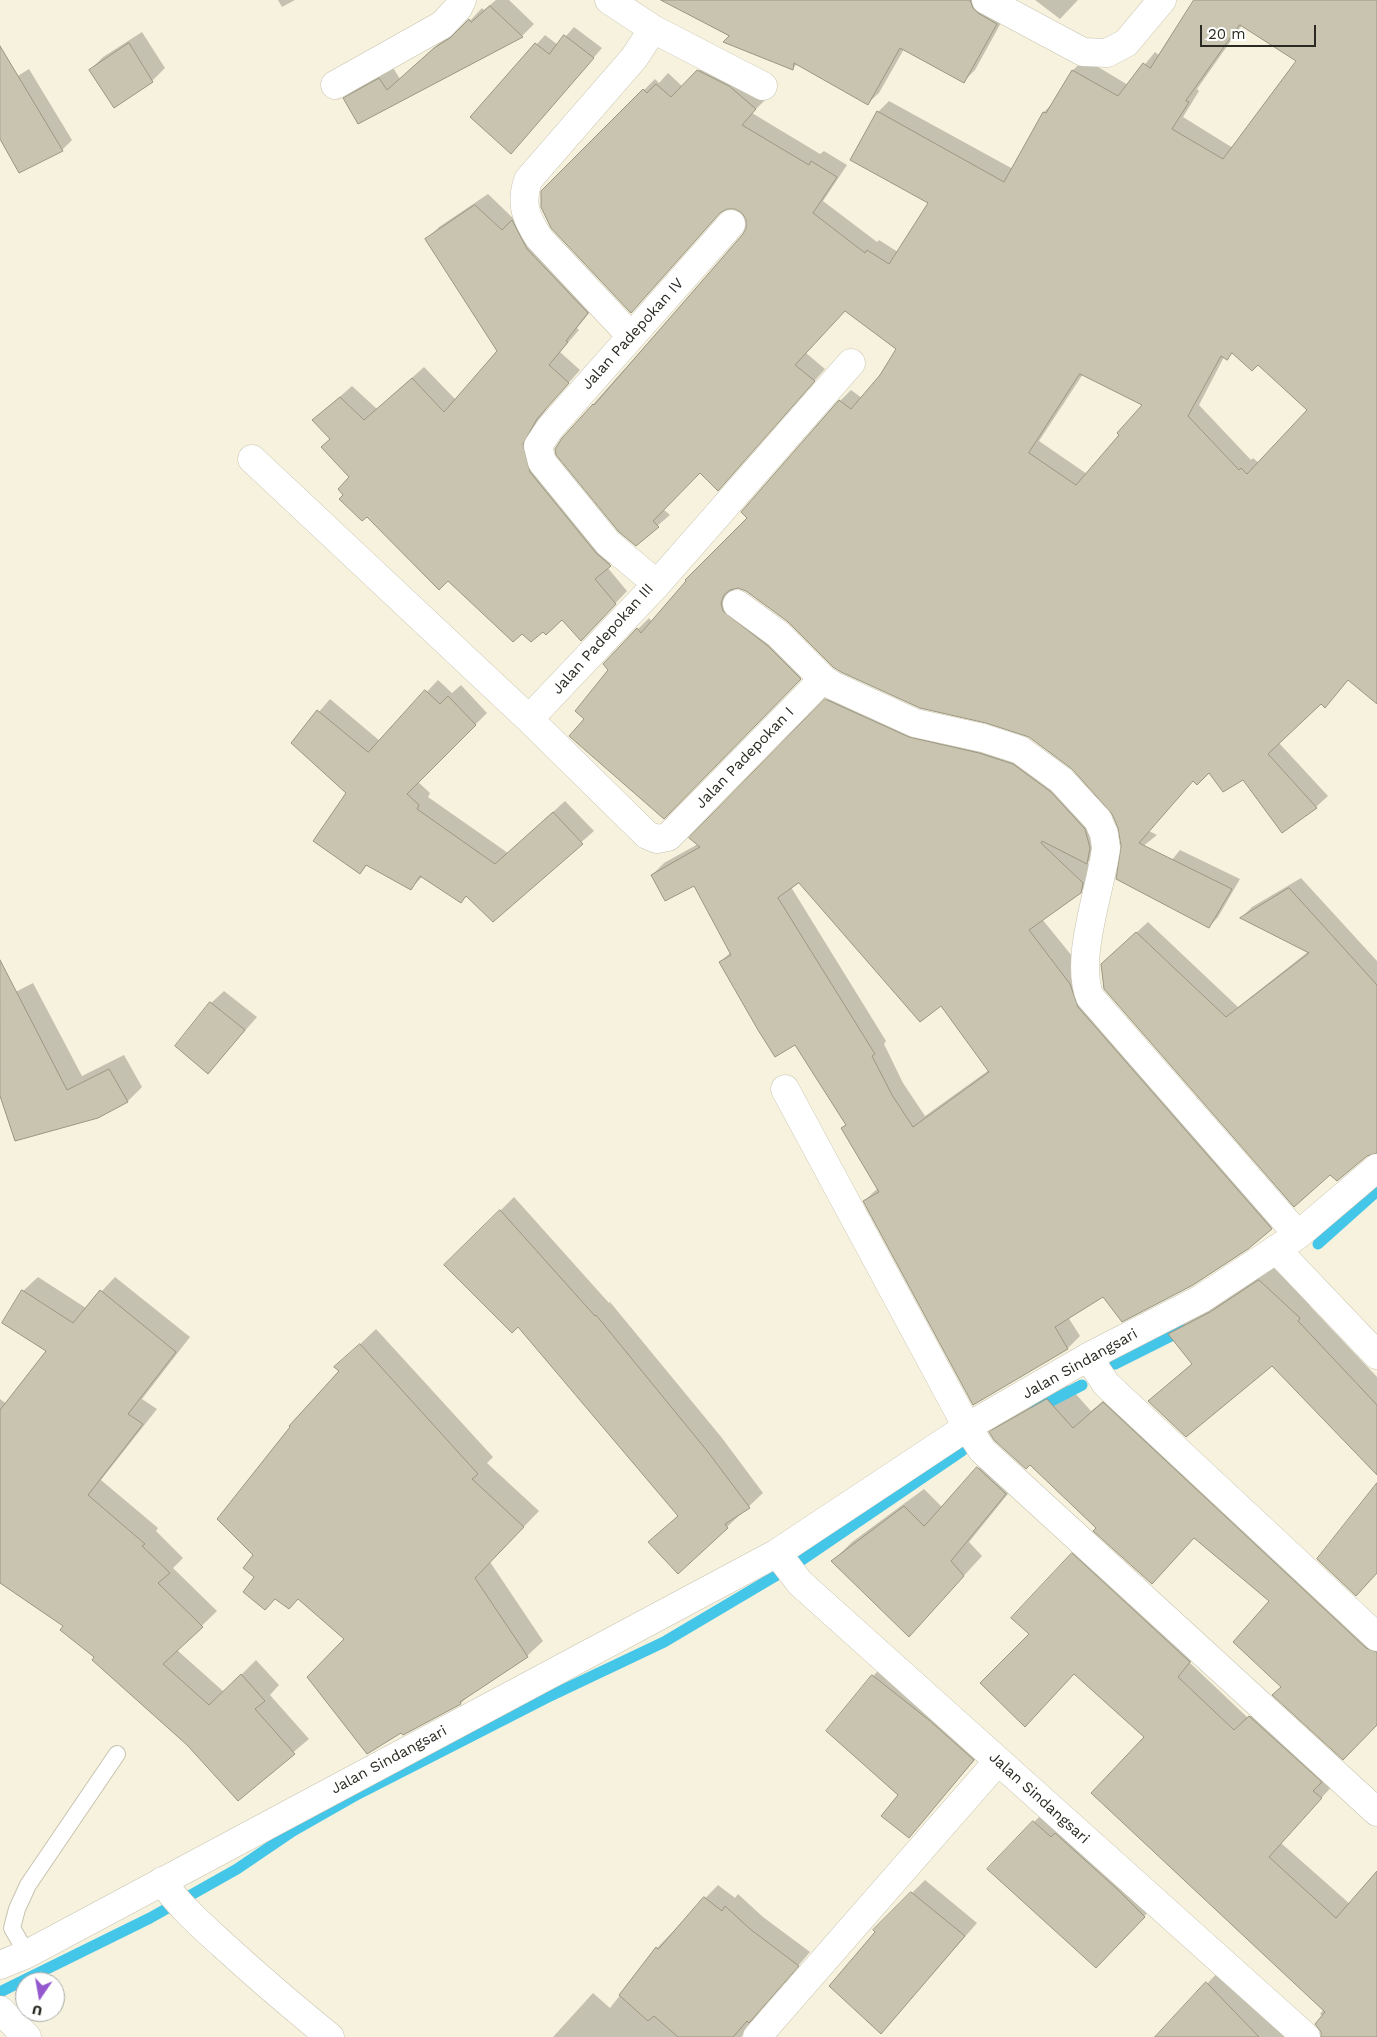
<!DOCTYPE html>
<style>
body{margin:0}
#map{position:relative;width:1377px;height:2037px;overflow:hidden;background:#f6f2dd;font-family:"Work Sans",sans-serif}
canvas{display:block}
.north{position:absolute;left:15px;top:1972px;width:50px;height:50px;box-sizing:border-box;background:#fff;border:1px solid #aaaaa7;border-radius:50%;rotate:192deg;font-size:14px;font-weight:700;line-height:20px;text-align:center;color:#2b2a22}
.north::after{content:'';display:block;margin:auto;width:18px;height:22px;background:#9458ce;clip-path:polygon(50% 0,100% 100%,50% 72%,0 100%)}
.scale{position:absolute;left:1200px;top:25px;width:116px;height:22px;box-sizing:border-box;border:2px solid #2b2a22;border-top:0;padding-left:6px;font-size:15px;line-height:18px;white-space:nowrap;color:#2b2a22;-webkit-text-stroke:4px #fff;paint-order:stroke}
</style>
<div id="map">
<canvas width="1377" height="2037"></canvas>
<div class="north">U</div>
<div class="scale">20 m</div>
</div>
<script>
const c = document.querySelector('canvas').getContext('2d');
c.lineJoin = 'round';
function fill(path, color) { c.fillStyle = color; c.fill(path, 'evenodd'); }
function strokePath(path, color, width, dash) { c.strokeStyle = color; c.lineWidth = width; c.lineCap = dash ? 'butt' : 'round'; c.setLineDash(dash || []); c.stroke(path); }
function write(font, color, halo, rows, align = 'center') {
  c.font = font + ' "Work Sans",sans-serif'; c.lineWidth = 5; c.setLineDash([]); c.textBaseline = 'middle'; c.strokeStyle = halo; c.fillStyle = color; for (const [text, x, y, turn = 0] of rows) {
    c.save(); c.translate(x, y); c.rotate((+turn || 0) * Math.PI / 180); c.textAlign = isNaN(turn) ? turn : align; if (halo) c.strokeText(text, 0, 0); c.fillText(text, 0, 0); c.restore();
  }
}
fill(new Path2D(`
 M278 0H295L282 7Z
 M496 0H509L534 24 522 36 358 122 345 99 357 86 392 66 400 79 448 35 466 25 482 8 484 10Z
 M666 0H989L1007 12 975 70 964 81 904 49 879 93 867 104 797 64 792 69Z
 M1035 0H1078L1060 19Z
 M1196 0H1377V702L1349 679 1325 706 1321 702 1279 743 1328 796 1316 807 1244 779 1209 771 1193 780 1149 831 1157 835 1121 864 1123 850 1121 831 1111 809 1073 768 1030 736 788 621 747 590 738 587 733 588 734 599 811 667 664 817 586 719 610 670 638 629 649 618 652 622 748 518 742 512 840 401 851 390 862 398 881 376 898 349 845 309 806 353 825 369 729 478 700 471 663 509 670 515 636 544 563 438 744 235 747 228V219L743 212 735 208 542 192 655 79 659 83 668 73 683 87 710 59 767 98 752 113 820 154 824 151 847 165 823 201 877 242 879 240 898 252 930 202 878 112 889 101 1013 169 1044 112 1054 102 1073 70 1085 59 1128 85 1155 52 1160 56ZM1242 25 1298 60 1233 148 1183 117 1199 91 1197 89ZM1234 352 1258 363 1309 410 1259 463 1253 458 1251 460 1199 405 1224 357 1227 358ZM1083 374 1144 405 1087 474 1039 441Z
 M574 27 602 48 520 143 472 117 545 35 558 45Z
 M142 32 165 68 152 81 90 70 103 57Z
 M29 69 72 140 62 150 0 135V87Z
 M488 194 599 301 577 328 579 330 560 352 580 370 550 404 536 424 534 437 622 553 607 567 627 591 593 627 448 579 367 515 345 495 351 477 331 439 326 409 352 386 377 409 424 367 456 400 499 351 427 239 439 227Z
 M438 680 452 693 461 685 487 713 418 782 430 793 428 797 508 853 565 801 594 831 493 920 467 895 461 901 422 877 411 888 368 864 360 873 347 793 292 743 330 699 380 741Z
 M839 688 1063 780 1099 851 1087 863 1095 870 1093 880 1080 892 1042 919 1283 1216 1271 1228 1104 1295 1068 1317 1080 1336 1068 1348 974 1404 864 1201 878 1188 842 1129 847 1124 795 1044 720 962 731 952 695 884 652 875 664 863 698 844 691 838ZM799 881 942 1004 989 1070 925 1116 903 1083 884 1044 886 1041 791 887Z
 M1180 850 1240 879 1218 917 1209 927 1145 893Z
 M1301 878 1377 961V1152L1114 953 1148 922 1238 1007 1309 951 1242 917 1252 907Z
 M33 983 82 1076 124 1055 142 1087 128 1101 97 1117 0 1092V1000Z
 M224 991 257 1017 208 1073 211 1003Z
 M514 1197 609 1303 610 1302 722 1438 763 1493 727 1527 650 1542 679 1515 518 1325 446 1265Z
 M1273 1267 1312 1304 1310 1306 1377 1377V1473L1272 1364 1149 1401 1193 1363 1170 1334 1183 1320Z
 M38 1277 86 1308 115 1277 190 1337 142 1399 157 1409 101 1480 158 1528 156 1531 183 1558 173 1568 217 1611 177 1650 224 1692 256 1660 279 1685 270 1695 309 1739 238 1799 188 1744 65 1625 0 1581V1399L7 1404 48 1350 23 1291Z
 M376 1329 493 1457 487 1463 539 1511 490 1562 543 1641 527 1656 471 1693 461 1703 403 1734 346 1639 299 1598 256 1577 255 1555 340 1371 336 1367Z
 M1065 1382 1091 1411 1121 1386 1377 1625V1724L1282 1687 1271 1601 1195 1537 1169 1565 1098 1528 1030 1463 991 1432 1008 1415Z
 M997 1449 1024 1474 969 1542 982 1556 927 1616 833 1561 852 1542 924 1489 942 1507Z
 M1086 1541 1203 1648 1190 1663 1248 1718 1264 1704 1334 1784 1281 1843 1350 1904 1377 1873V2037H1347L1320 2014 1324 2009 1146 1737 1031 1634 1073 1554Z
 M885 1664 985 1748 909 1836 873 1676Z
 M1046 1810 1156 1904 1096 1966 1034 1822Z
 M925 1880 977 1923 881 2033 877 1931 875 1930Z
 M718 1885 735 1898 738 1894 763 1917 810 1952 758 2013 754 2022 741 2037H553L593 1993 610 2008 657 1948Z
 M1221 1969 1286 2037H1163L1168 2025Z`), '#0003');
strokePath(new Path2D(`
 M1318 1244 1377 1191
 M1115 1364 1183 1330
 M1036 1409 1082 1385
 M0 1992 150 1918 237 1869 293 1831 358 1794 546 1698 664 1642 799 1562 962 1451`), '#44c6e9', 11);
const building = new Path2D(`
 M661 0H970L973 8 978 13 997 24 964 83 900 48 868 105 794 63 793 70 723 42 729 36Z
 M1194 0H1377V704L1348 680 1325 708 1321 704 1268 754 1317 808 1282 833 1243 780 1223 792 1209 773 1197 785 1193 781 1139 843 1232 889 1209 928 1116 879 1121 846 1118 828 1112 814 1072 769 1029 737 986 723 920 708 841 672 833 667 787 621 746 591 738 588 730 590 724 595 721 603 723 611 768 646 801 679 664 819 569 736 584 719 575 711 608 670 603 664 637 628 641 633 686 581 685 580 747 518 741 512 839 400 851 409 880 375 896 349 845 311 795 365 815 381 718 491 700 473 653 521 659 527 636 546 619 532 556 455 555 449 562 438 593 404 594 405 743 234 746 228V220L742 213 735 209H727L720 213 631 313 551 228 541 207V191L643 89 647 93 656 84 671 97 697 70 729 86 756 109 742 125 809 165 811 161 837 177 813 213 865 253 867 250 889 264 928 203 850 160 877 111 1004 182 1043 112 1046 113 1072 70 1118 96 1143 63 1150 68ZM1240 25 1296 61 1223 159 1172 129 1189 102 1186 101ZM1232 353 1252 371 1258 365 1307 410 1247 474 1241 468 1239 470 1188 416 1221 356 1227 360ZM1080 374 1142 405 1117 433 1119 435 1076 485 1029 453Z
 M490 6 523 37 358 124 343 98 379 78 387 90 434 48 450 38 469 19 471 22Z
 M564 35 594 58 511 154 470 117 535 43 549 54Z
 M129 43 153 82 114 108 89 70Z
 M0 46 63 151 19 173 0 139Z
 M475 205 502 230 512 220 527 249 588 313 566 341 568 342 549 365 569 383 537 419 523 444 530 472 596 553 611 566 595 579 616 604 581 641 562 620 546 635 543 632 531 642 522 634 513 642 448 581 439 590 367 517 362 521 339 499 343 495 338 489 349 477 321 447 330 439 312 420 340 397 364 420 412 378 444 412 497 351 425 239Z
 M425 690 440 704 448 696 476 725 407 794 419 805 417 809 495 864 553 812 583 844 493 922 466 896 461 903 420 876 411 890 366 865 360 874 313 841 346 793 291 743 317 710 368 752Z
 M825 699 909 737 979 753 1013 764 1051 792 1085 829 1090 848 1087 864 1042 841 1041 843 1083 883 1081 893 1029 930 1070 984 1078 1007 1272 1229 1248 1249 1193 1285 1122 1322 1103 1297 1055 1327 1068 1349 973 1405 863 1201 879 1192 841 1128 846 1125 795 1045 775 1057 758 1030 719 962 731 955 694 886 665 901 651 875 700 847 689 838ZM799 883 920 1022 941 1006 989 1072 913 1127 892 1095 872 1056 875 1054 778 898Z
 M1289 888 1377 985V1153L1367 1156 1337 1181 1330 1175 1294 1207 1104 989 1101 964 1136 932 1226 1017 1309 953 1240 918Z
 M0 960 67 1090 109 1069 128 1102 98 1118 15 1141 0 1096Z
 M210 1002 245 1030 208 1074 175 1046Z
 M500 1210 595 1316 596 1315 708 1452 750 1508 725 1524 728 1528 678 1574 648 1542 678 1516 518 1327 512 1333 444 1265Z
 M1259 1280 1300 1318 1298 1321 1377 1405V1475L1272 1366 1186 1437 1148 1401 1192 1364 1168 1334 1210 1312Z
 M22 1290 73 1323 100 1290 176 1352 128 1414 143 1424 88 1495 145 1544 142 1546 170 1573 158 1583 203 1627 163 1664 209 1705 241 1674 265 1701 255 1709 295 1754 238 1801 187 1745 92 1660 94 1657 60 1630 63 1626 0 1583V1410L46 1351 2 1323Z
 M360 1344 478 1474 472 1479 524 1527 475 1578 528 1657 460 1702 461 1704 403 1735 401 1733 367 1754 307 1677 344 1639 298 1599 289 1609 275 1599 265 1610 243 1592 254 1577 243 1568 253 1555 217 1519 290 1427 289 1426 339 1371 334 1367Z
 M1047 1399 1073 1428 1103 1402 1366 1648 1377 1652V1725L1343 1760 1272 1695 1281 1687 1233 1642 1269 1601 1194 1538 1152 1584 1093 1531 1096 1528 1030 1465 1026 1469 994 1440 989 1432Z
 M977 1467 1006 1494 951 1561 964 1576 909 1637 831 1561 904 1506 924 1526Z
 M1377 1483V1573L1356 1596 1317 1559Z
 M1072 1553 1190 1662 1178 1677 1234 1730 1249 1716 1322 1782 1313 1791 1322 1798 1269 1857 1336 1918 1377 1871V2037H1321V2032L1315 2024 1325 2012 1091 1793 1144 1737 1074 1674 1025 1727 980 1683 1029 1634 1011 1618Z
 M872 1675 929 1720 974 1760 909 1838 881 1816 898 1795 826 1731Z
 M1033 1821 1051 1837 1055 1833 1117 1889 1145 1917 1096 1968 987 1869Z
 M911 1892 965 1936 881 2034 829 1986 875 1932 873 1930Z
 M704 1897 722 1911 725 1906 750 1929 799 1966 749 2023 747 2021 733 2037H678L654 2016 648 2021 619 1995 656 1947 658 1949Z
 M1206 1982 1259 2037H1155Z`);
fill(building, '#c8c4b0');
strokePath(building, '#9a9682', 1);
const lane = new Path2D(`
 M27 1954 12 1928 17 1909 28 1885 117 1754`);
const street = new Path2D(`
 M609 0 653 29 634 58 528 180C520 204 526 218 539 238L631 336
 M986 0 1083 52 1107 53 1126 43 1162 0
 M653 29 763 86
 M335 85 442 25 458 8 462 0
 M252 459 529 719 647 835 657 839 668 837 823 679
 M657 584 608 543 542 462 538 446 550 428 731 224
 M737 604 778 634 823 679 834 686 915 723 983 738 1020 750 1061 780 1098 820 1104 834 1106 848C1101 889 1074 959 1090 997L1298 1235
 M529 719 657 584 851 363
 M785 1089 967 1427 982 1450 1377 1812
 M1276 1249 1377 1355
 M1088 1357 1106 1384 1377 1637
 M777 1553 800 1583 1306 2037
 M162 1881C179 1906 201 1925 223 1945 258 1977 293 2007 330 2037
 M0 1965 27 1954 777 1553 967 1427 1088 1357 1201 1299 1298 1235 1377 1168
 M0 2010 27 2037
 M757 2037 998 1761`);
strokePath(lane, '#c7c3af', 18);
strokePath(street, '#c7c3af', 29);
strokePath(lane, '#fff', 16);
strokePath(street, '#fff', 28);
write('15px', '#2b2a22', '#fff', [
 ["Jalan Padepokan IV",633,334,-48],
 ["Jalan Padepokan III",603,639,-48],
 ["Jalan Padepokan I",745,758,-46],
 ["Jalan Sindangsari",1080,1364,-29],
 ["Jalan Sindangsari",389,1760,-28],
 ["Jalan Sindangsari",1039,1798,42]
]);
</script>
